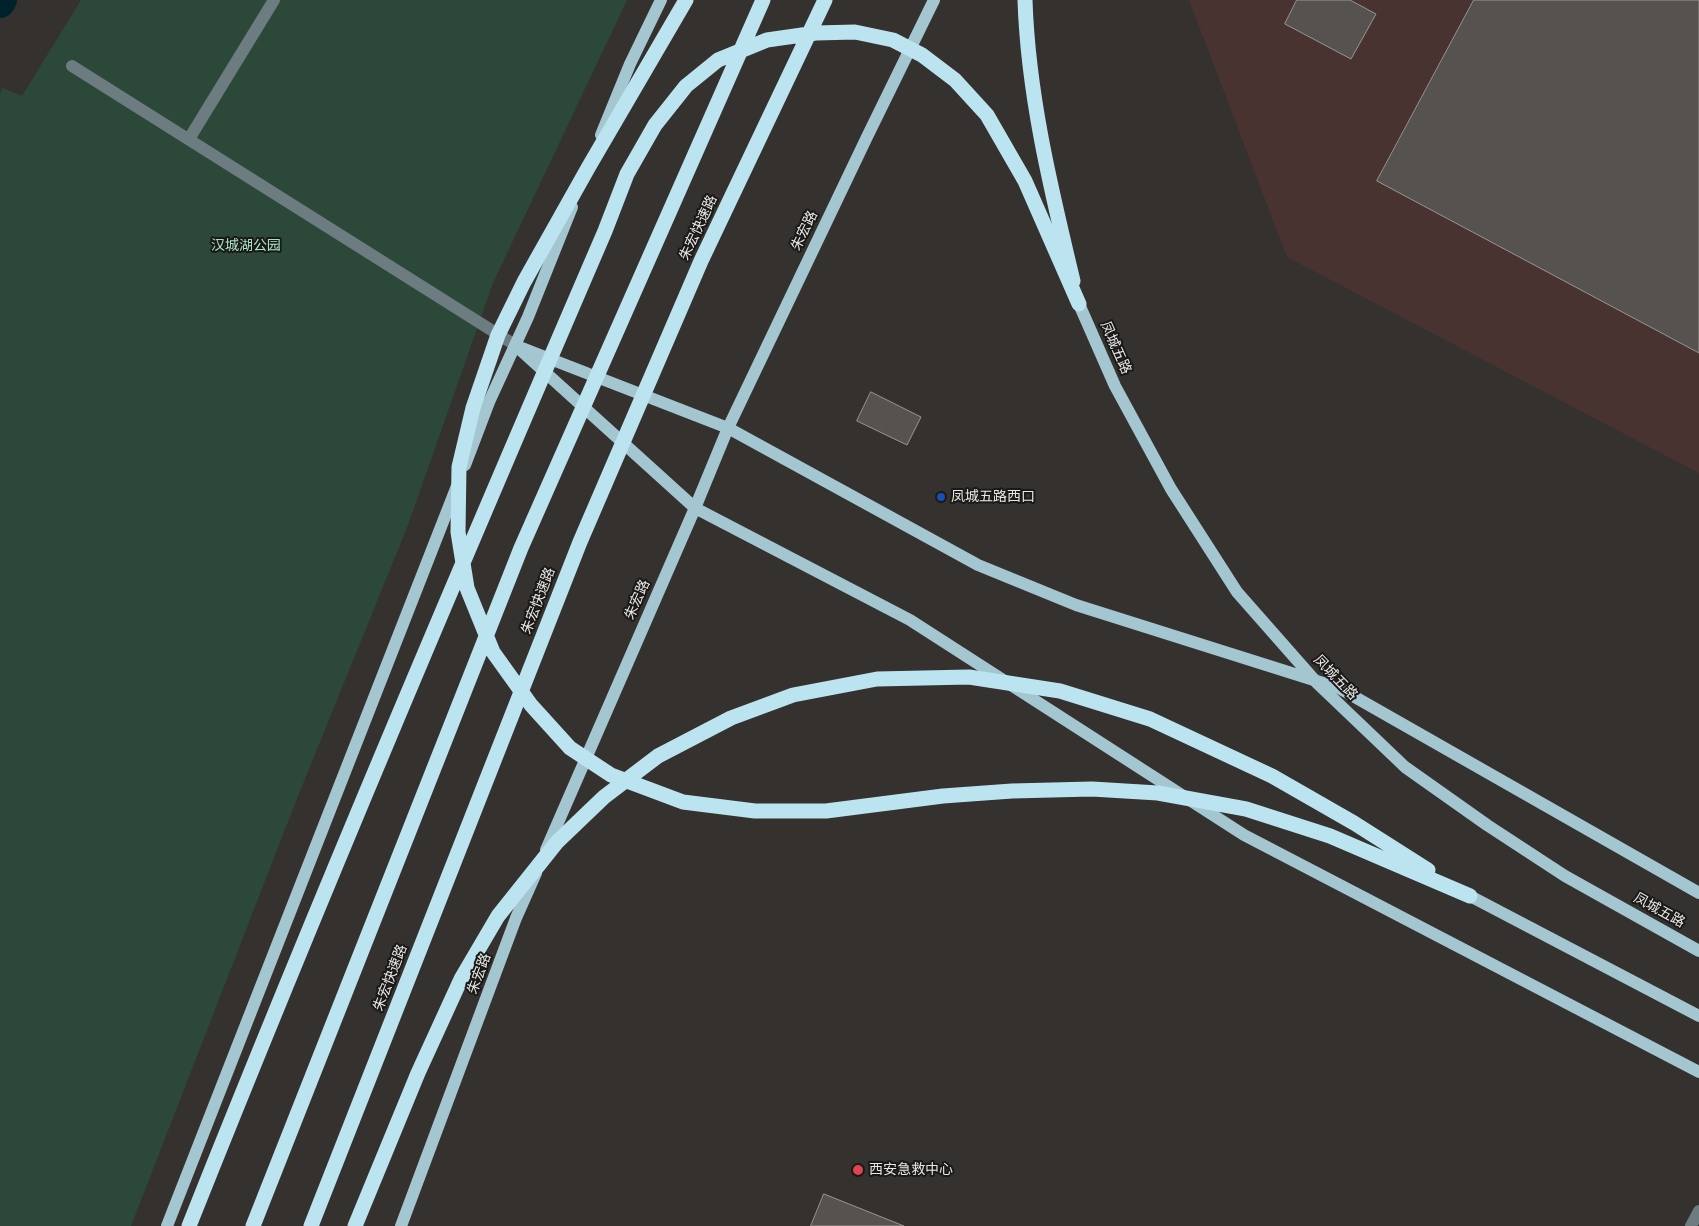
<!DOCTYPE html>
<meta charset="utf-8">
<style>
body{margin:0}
canvas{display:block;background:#34312f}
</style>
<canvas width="1699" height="1226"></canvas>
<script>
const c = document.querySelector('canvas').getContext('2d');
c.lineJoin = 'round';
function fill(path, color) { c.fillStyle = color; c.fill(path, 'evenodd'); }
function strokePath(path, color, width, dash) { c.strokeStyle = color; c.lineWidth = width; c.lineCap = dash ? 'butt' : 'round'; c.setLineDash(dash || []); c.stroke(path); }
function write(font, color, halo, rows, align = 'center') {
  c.font = font + ' "Sofia Sans Condensed","Noto Sans SC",sans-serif'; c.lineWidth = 4; c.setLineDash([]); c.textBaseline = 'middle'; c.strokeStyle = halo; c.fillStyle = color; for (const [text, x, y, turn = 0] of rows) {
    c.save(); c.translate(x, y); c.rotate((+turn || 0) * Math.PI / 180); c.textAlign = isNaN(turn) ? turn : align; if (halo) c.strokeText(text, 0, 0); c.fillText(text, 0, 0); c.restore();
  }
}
fill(new Path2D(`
 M1189 0H1699V473L1287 257Z`), '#483331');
fill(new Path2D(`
 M81 0H627L493 283 408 525 296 801 131 1226H0V93L3 88 22 96Z`), '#2b4838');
strokePath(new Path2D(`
 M0 3 2 0`), '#00222d', 30);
const building = new Path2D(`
 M1297 0H1350L1376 14 1351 59 1285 24Z
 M1474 0H1699V353L1377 181Z
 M871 392 921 417 907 445 857 421Z
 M824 1194 904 1226H811Z`);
fill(building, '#565250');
strokePath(building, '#999593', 1);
strokePath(new Path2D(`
 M72 66 515 345
 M189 139 274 0
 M1691 1226 1699 1211`), '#6c7c81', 12);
strokePath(new Path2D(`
 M601 135 630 64 661 0
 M515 345 695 508 910 620 1244 835 1699 1072
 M522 348 728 428 978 565 1076 605 1339 688 1699 893
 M465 465 489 402 528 317 572 207
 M546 850 695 508 728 428 866 139 934 0
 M1470 896 1699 1016
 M167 1226 457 486
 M401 1226 516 918 536 873`), '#a4c6d0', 12);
strokePath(new Path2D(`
 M1025 0C1028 95 1051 189 1073 281`), '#bbe3f0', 15);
strokePath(new Path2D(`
 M1079 304 1115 386 1171 489 1237 592 1318 684 1405 767 1487 825 1565 876 1699 951`), '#a4c6d0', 12);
strokePath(new Path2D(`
 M686 0 588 168 524 282 498 335 473 408 459 467 458 532 467 588 493 652 531 705 570 748 611 775 683 802 755 811H826L943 796 1012 791 1092 789 1158 793 1246 809 1330 836 1470 896
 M189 1226C322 892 463 561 605 231L627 174 655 125 686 86 718 60 767 40 816 33 855 32 893 40 922 55 955 80 987 115 1025 181 1079 304
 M253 1226 521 548 763 0
 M311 1226 580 542 701 261 825 0
 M355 1226 418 1073 461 979 498 916 557 842 604 797 658 756 731 718 793 695 877 679 969 677 1060 691 1150 719 1272 776 1354 823 1428 870`), '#bbe3f0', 15);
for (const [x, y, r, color] of [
 [941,497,5,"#1a4fb4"],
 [858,1170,6,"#e0444e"]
]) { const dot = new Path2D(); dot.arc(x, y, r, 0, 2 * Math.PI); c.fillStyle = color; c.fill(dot); strokePath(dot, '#1a1918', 2); }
write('14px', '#e9e7e6', '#1a1918', [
 ["朱宏快速路",699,228,-65],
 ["朱宏路",805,231,-64],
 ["凤城五路",1115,348,66],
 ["朱宏路",638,600,-66],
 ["朱宏快速路",539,601,-69],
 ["凤城五路",1335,678,46],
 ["凤城五路",1659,911,29],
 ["朱宏路",480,974,-70],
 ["朱宏快速路",391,978,-69]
]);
write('14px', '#a8e3c2', '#1a1918', [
 ["汉城湖公园",246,246]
]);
write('14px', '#e9e7e6', '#1a1918', [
 ["凤城五路西口",951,497],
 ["西安急救中心",869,1170]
], 'left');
</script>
